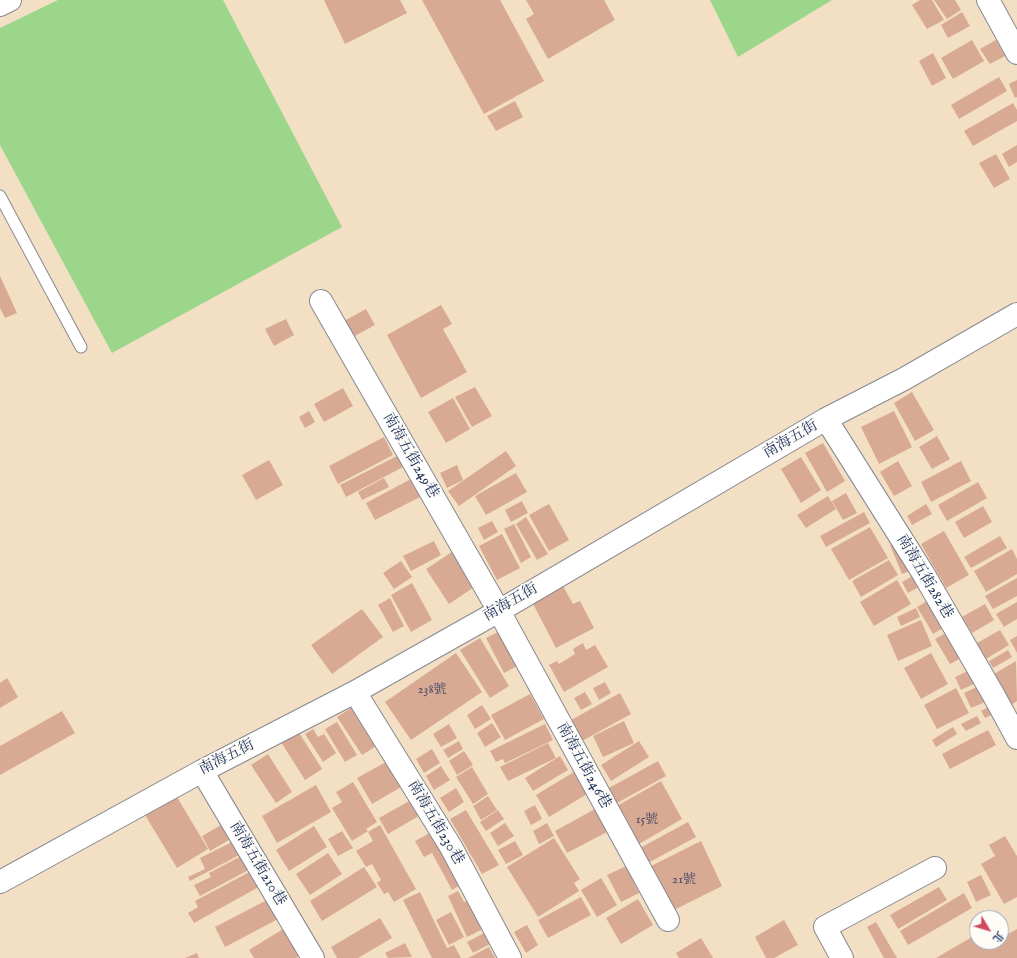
<!DOCTYPE html>
<meta charset="utf-8">
<style>
body{margin:0}
#map{position:relative;width:1017px;height:958px;overflow:hidden;background:#f3e0c4;font-family:"IM FELL English","Noto Serif TC",serif}
canvas{display:block}
.north{position:absolute;left:969px;top:910px;width:40px;height:40px;box-sizing:border-box;background:#fdfcf7;border:1px solid #a3aaba;border-radius:50%;rotate:128deg;font-size:11px;font-weight:700;line-height:16px;text-align:center;color:#1b2f5e}
.north::after{content:'';display:block;margin:auto;width:14px;height:18px;background:#d1495b;clip-path:polygon(50% 0,100% 100%,50% 72%,0 100%)}
</style>
<div id="map">
<canvas width="1017" height="958"></canvas>
<div class="north">北</div>
</div>
<script>
const c = document.querySelector('canvas').getContext('2d');
c.lineJoin = 'round';
function fill(path, color) { c.fillStyle = color; c.fill(path, 'evenodd'); }
function strokePath(path, color, width, dash) { c.strokeStyle = color; c.lineWidth = width; c.lineCap = dash ? 'butt' : 'round'; c.setLineDash(dash || []); c.stroke(path); }
function write(font, color, halo, rows, align = 'center') {
  c.font = font + ' "IM FELL English","Noto Serif TC",serif'; c.lineWidth = 3.5; c.setLineDash([]); c.textBaseline = 'middle'; c.strokeStyle = halo; c.fillStyle = color; for (const [text, x, y, turn = 0] of rows) {
    c.save(); c.translate(x, y); c.rotate((+turn || 0) * Math.PI / 180); c.textAlign = isNaN(turn) ? turn : align; if (halo) c.strokeText(text, 0, 0); c.fillText(text, 0, 0); c.restore();
  }
}
fill(new Path2D(`
 M58 0H223L342 227 112 353 0 145V28Z
 M710 0H832L738 57Z`), '#9bd68a');
fill(new Path2D(`
 M324 0H400L407 13 345 44Z
 M422 0H500L544 81 484 114Z
 M526 0H604L615 20 548 59 526 19 534 14Z
 M920 0H932L944 20 927 29 912 5Z
 M934 0H955L961 10 947 19Z
 M962 12 970 26 948 38 941 25Z
 M972 40 984 61 953 79 941 58Z
 M996 40 1005 56 990 64 980 49Z
 M933 53 946 78 932 86 919 61Z
 M999 77 1007 91 959 119 951 105Z
 M1017 80V97L1015 98 1009 84Z
 M515 101 523 117 496 131 487 116Z
 M1013 103 1017 110V121L973 146 964 131Z
 M1017 145V162L1009 167 1002 154Z
 M996 154 1010 179 994 188 979 163Z
 M0 276 17 313 5 318 0 308Z
 M441 305 452 324 443 329 467 372 421 398 387 335Z
 M366 309 375 325 353 337 344 321Z
 M286 319 294 335 274 346 265 329Z
 M475 387 492 416 472 427 455 397Z
 M343 388 353 406 324 422 314 404Z
 M912 392 934 430 915 441 894 403Z
 M453 398 470 429 446 443 428 412Z
 M309 411 315 422 305 428 299 417Z
 M894 411 912 447 879 464 861 427Z
 M937 436 950 459 932 469 919 447Z
 M384 437 393 455 338 484 329 466Z
 M823 443 845 481 827 492 805 453Z
 M506 451 516 466 459 506 448 491Z
 M399 455 405 466 346 497 340 485Z
 M801 457 821 490 801 503 781 469Z
 M269 460 283 485 256 500 242 475Z
 M898 461 912 486 894 496 880 472Z
 M961 461 971 481 931 502 921 482Z
 M457 465 463 480 447 488 440 473Z
 M516 473 527 492 486 515 475 496Z
 M384 478 389 487 362 500 358 492Z
 M411 479 420 497 375 520 366 503Z
 M978 482 987 498 947 521 938 505Z
 M846 493 857 513 843 520 832 501Z
 M828 496 836 509 806 528 797 515Z
 M522 501 528 513 511 522 505 510Z
 M549 504 569 540 549 551 529 515Z
 M926 504 932 514 912 525 907 516Z
 M983 506 992 522 964 538 955 522Z
 M864 512 870 523 826 547 820 536Z
 M526 517 548 554 537 560 516 524Z
 M492 521 498 532 484 540 478 528Z
 M514 524 531 557 521 563 504 529Z
 M870 527 888 558 849 580 831 549Z
 M944 531 969 575 946 588 921 544Z
 M502 534 520 568 497 580 479 546Z
 M1000 536 1007 548 971 568 964 557Z
 M434 541 441 555 411 571 403 556Z
 M898 542 910 571 902 574 890 545Z
 M458 548 480 583 449 604 426 569Z
 M1012 549 1017 559V574L986 592 974 571Z
 M889 560 898 575 861 597 852 581Z
 M401 561 412 577 394 589 383 573Z
 M918 573 924 584 908 593 902 582Z
 M1017 578V596L993 609 985 596Z
 M897 580 911 604 874 626 860 602Z
 M412 583 432 620 411 632 391 595Z
 M563 586 573 604 580 601 594 628 556 648 532 602Z
 M390 598 404 626 393 632 378 605Z
 M932 598 948 625 933 634 917 607Z
 M1017 602V619L1004 627 996 614Z
 M985 604 994 620 972 633 962 617Z
 M916 608 920 617 901 626 897 617Z
 M362 609 383 637 332 674 311 645Z
 M921 620 932 646 898 661 887 635Z
 M504 629 521 664 504 673 486 638Z
 M951 630 966 655 950 664 935 639Z
 M1000 630 1009 645 986 659 977 643Z
 M1017 636V653L1010 640Z
 M480 638 509 686 490 698 460 650Z
 M583 643 586 650 595 645 608 667 564 692 549 665 557 661 559 664 575 654 573 649Z
 M1008 650 1012 657 993 668 989 661Z
 M456 653 482 692 411 740 385 702Z
 M931 653 948 684 921 699 904 668Z
 M1016 661 1017 701 1011 705 994 674Z
 M972 669 978 682 961 690 955 677Z
 M7 678 18 697 0 708V683Z
 M605 682 611 693 599 700 593 688Z
 M983 684 990 700 971 708 964 693Z
 M956 688 969 713 937 729 924 705Z
 M585 692 592 704 581 710 574 698Z
 M620 693 631 714 582 741 571 720Z
 M530 694 544 719 505 740 491 715Z
 M993 704 997 712 985 718 981 711Z
 M482 705 491 719 475 729 467 715Z
 M354 706 378 745 362 755 337 717Z
 M62 711 75 733 0 775V746Z
 M977 716 981 723 966 731 961 724Z
 M624 721 634 743 603 757 593 736Z
 M337 722 357 755 345 762 325 729Z
 M492 723 501 737 485 747 477 733Z
 M449 724 457 738 441 747 433 734Z
 M545 724 553 740 505 763 503 759 496 762 490 751Z
 M953 727 957 734 936 747 932 740Z
 M313 729 318 737 324 734 336 753 323 762 305 734Z
 M988 730 996 745 950 769 942 754Z
 M298 731 322 769 305 780 281 742Z
 M459 741 463 749 448 758 443 750Z
 M639 741 649 757 611 781 601 765Z
 M548 743 556 758 508 781 500 767Z
 M432 749 440 763 424 773 416 759Z
 M464 751 473 765 457 775 449 761Z
 M268 754 292 792 276 803 251 765Z
 M560 756 568 770 533 791 525 778Z
 M658 761 666 776 617 803 609 788Z
 M386 762 401 787 372 804 357 778Z
 M441 766 450 780 434 790 426 776Z
 M472 767 488 794 473 804 456 777Z
 M574 772 587 794 549 817 536 795Z
 M661 781 682 819 639 844 617 806Z
 M353 782 377 822 366 829 368 831 352 841 332 808 342 802 336 792Z
 M316 785 331 812 277 843 262 816Z
 M456 788 464 802 449 812 440 798Z
 M488 796 497 810 481 820 473 806Z
 M177 797 208 849 177 868 145 815Z
 M413 799 422 814 388 834 379 818Z
 M535 805 542 819 531 825 524 811Z
 M595 809 607 832 567 853 555 831Z
 M466 810 499 865 482 874 450 819Z
 M498 810 504 819 486 831 480 822Z
 M688 822 696 837 648 863 640 848Z
 M505 823 514 836 498 846 490 833Z
 M547 823 554 836 539 844 533 831Z
 M221 825 229 840 210 851 202 836Z
 M380 825 416 889 394 902 388 892 384 894 377 883 381 880 372 864 366 867 356 851 373 841 368 832Z
 M314 826 327 847 289 871 276 850Z
 M342 831 353 848 338 856 328 839Z
 M430 833 435 843 439 841 462 884 452 890 432 853 424 857 415 841Z
 M1005 836 1017 856V897L1004 904 981 864 995 856 989 845Z
 M240 838 247 851 190 881 188 877 205 869 200 858Z
 M554 838 580 879 574 883 579 891 538 917 507 867Z
 M515 841 523 855 506 864 498 850Z
 M701 841 722 886 670 912 649 867Z
 M247 853 254 867 200 896 194 885 211 877 209 873Z
 M328 853 342 874 310 895 296 874Z
 M626 866 639 893 621 902 607 875Z
 M364 867 377 887 322 921 310 901Z
 M255 869 264 884 194 923 188 913 198 907 195 901Z
 M981 875 991 895 976 902 967 882Z
 M601 878 617 905 597 917 581 890Z
 M939 887 947 900 898 929 890 915Z
 M458 891 464 902 469 900 483 929 467 937 448 896Z
 M420 892 447 948 454 945 461 958H432L403 900Z
 M964 893 972 908 908 945 900 931Z
 M581 897 591 915 548 938 538 920Z
 M638 899 653 925 621 944 606 918Z
 M267 900 278 919 225 947 215 927Z
 M451 912 464 937 449 945 436 920Z
 M380 918 392 938 358 958H337L331 947Z
 M784 920 798 945 774 958H766L755 937Z
 M876 922 897 958H884L867 927Z
 M527 925 538 945 526 953 514 932Z
 M283 929 299 956 296 958H254L249 950Z
 M1017 929V958H936L977 934V942H1001V938Z
 M484 933 490 944 473 953 467 942Z
 M701 938 713 958H679L676 953Z
 M405 943 412 957 388 958 385 953Z
 M489 947 495 958H468Z
 M197 953 199 958H185Z`), '#d9aa93');
const lane = new Path2D(`
 M0 196 81 347`);
const street = new Path2D(`
 M988 0 1017 53
 M0 5 10 0
 M321 301 499 611 668 920
 M826 419 923 573 993 694 1017 738
 M355 692 451 847 510 958
 M202 771 313 958
 M0 882 202 771 355 692 499 611 826 419 904 379 1017 314
 M842 958 825 927 935 868`);
strokePath(lane, '#878891', 13);
strokePath(street, '#878891', 24);
strokePath(lane, '#fff', 11);
strokePath(street, '#fff', 22);
write('13px', '#4a4e6b', null, [
 ["238號",432,690],
 ["15號",647,820],
 ["21號",684,880]
]);
write('15px', '#1b2f5e', '#fdfcf7', [
 ["南海五街",791,440,-30],
 ["南海五街249巷",410,456,60],
 ["南海五街282巷",924,577,59],
 ["南海五街",511,603,-30],
 ["南海五街",227,758,-27],
 ["南海五街246巷",583,766,61],
 ["南海五街230巷",435,823,59],
 ["南海五街210巷",257,864,59]
]);
</script>
